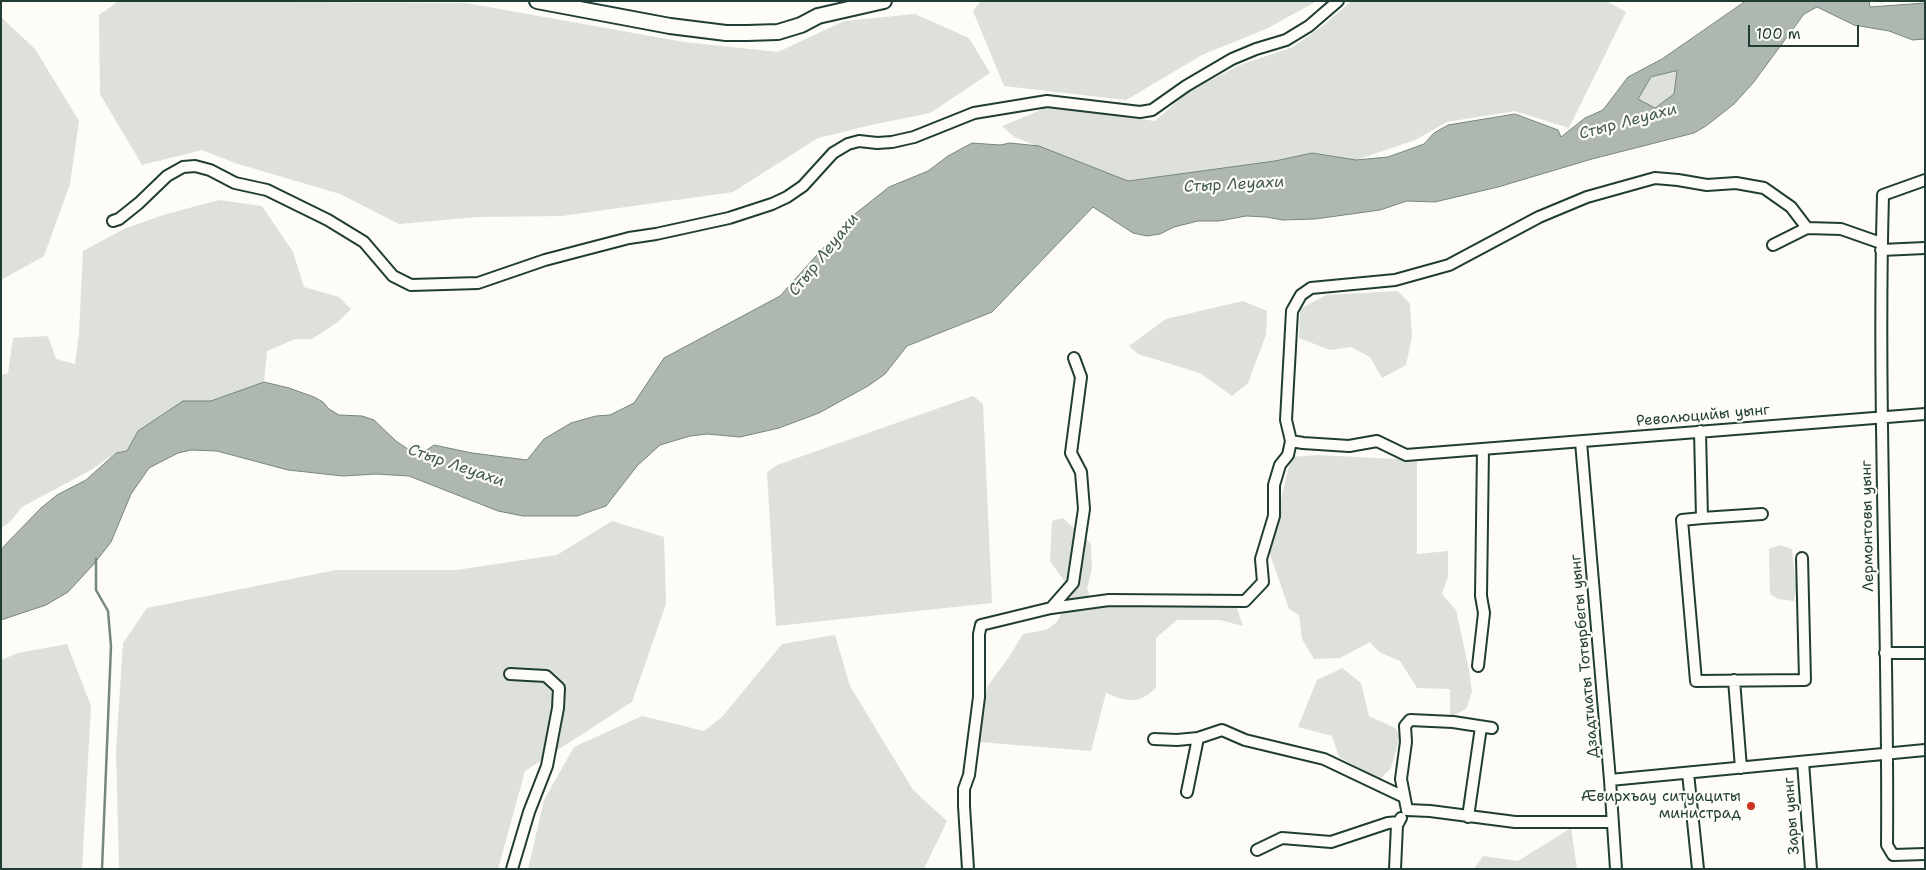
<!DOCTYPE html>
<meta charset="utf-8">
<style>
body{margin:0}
#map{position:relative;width:1926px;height:870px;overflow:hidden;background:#fdfcf7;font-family:"Shantell Sans",sans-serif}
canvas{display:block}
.frame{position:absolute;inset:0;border:2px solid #1f3d34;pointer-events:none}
.scale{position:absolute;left:1748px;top:25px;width:111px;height:22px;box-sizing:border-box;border:2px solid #1f3d34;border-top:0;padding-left:6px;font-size:15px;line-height:18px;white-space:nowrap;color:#1f3d34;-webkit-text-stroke:4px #fdfcf7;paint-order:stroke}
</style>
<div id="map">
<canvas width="1926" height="870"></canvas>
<div class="frame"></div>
<div class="scale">100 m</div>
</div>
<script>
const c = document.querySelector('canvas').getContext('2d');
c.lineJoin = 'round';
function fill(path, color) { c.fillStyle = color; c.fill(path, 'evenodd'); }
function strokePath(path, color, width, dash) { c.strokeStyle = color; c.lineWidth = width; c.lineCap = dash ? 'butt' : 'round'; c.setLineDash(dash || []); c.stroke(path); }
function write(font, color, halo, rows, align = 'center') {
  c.font = font + ' "Shantell Sans",sans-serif'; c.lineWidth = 4.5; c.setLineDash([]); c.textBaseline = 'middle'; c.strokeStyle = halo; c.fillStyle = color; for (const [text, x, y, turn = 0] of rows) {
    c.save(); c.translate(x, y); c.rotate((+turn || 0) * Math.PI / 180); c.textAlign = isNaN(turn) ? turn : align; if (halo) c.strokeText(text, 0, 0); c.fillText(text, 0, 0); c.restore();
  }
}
fill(new Path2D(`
 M119 1 466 3 684 42 778 52 844 21 915 14 969 38 990 73 930 113 871 125 818 138 733 192 562 216 477 217 399 224 340 194 235 163 202 150 142 165 100 94 99 15Z
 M981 1H1317L1268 28 1202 55 1126 100 1004 86 973 11Z
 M1351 1H1606L1626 12 1569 128 1515 111 1447 122 1415 140 1356 160 1312 153 1275 161 1128 181 1014 137 1002 126 1048 107 1155 121 1188 92 1240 65 1293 47 1324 25Z
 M1 17 35 49 79 121 70 184 44 256 1 280Z
 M1678 71 1674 94 1654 108 1637 99 1651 77Z
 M219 200 262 206 293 252 304 287 339 297 351 309 338 322 312 339H295L267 351 264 382 211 401H183L138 431 127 451 115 453 91 470 22 507 10 522 1 528V375L8 373 13 338 48 336 56 359 75 364 79 334 83 251 124 229 163 215Z
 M1398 291 1410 304 1412 337 1406 365 1382 378 1370 357 1351 347 1330 350 1299 338 1300 309 1326 295Z
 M1243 301 1267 311 1266 335 1248 383 1232 396 1200 373 1138 354 1129 346 1166 319Z
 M973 396 983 404 992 603 776 626 767 472 777 465Z
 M1317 455 1417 460V554L1448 551V576L1442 594 1456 610 1469 670 1472 692 1466 709 1450 717V689L1417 688 1400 661 1379 652 1370 642 1340 658 1314 659 1302 639 1299 615 1289 609 1269 551 1291 457Z
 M1063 518 1091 544 1092 568 1087 589 1094 605H1124L1209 593 1236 605 1243 626 1220 620H1177L1156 638V688C1137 705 1128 702 1106 693L1091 751 979 742 987 687 1009 657 1023 634 1046 630 1057 622 1065 606V582L1050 561 1052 521Z
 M612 521 664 537 666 604 632 702 525 771 498 869H119L116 750 123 643 147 608 336 570H456L557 555Z
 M1780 545 1792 549 1796 588 1794 601 1778 599 1770 594 1769 549Z
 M835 635 850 686 913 790 947 821 924 869H528L544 800 574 747 642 716 704 731 722 717 782 644Z
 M67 644 91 706 82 869H1V660L18 653Z
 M1342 668 1361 683 1369 716 1395 728 1400 736 1391 768 1380 779 1339 757 1332 736 1298 727 1317 680Z
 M1571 828 1577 869H1474L1483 856 1518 861Z`), '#dde0db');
const water = new Path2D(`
 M1746 1H1869L1870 7 1925 3V39L1913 40 1889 31 1854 25 1817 7 1804 14 1753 83 1734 104 1706 126 1694 133 1592 159 1498 187 1435 202 1407 201 1380 210 1315 219 1283 220 1266 217 1246 216 1219 221H1198L1174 227 1160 234 1147 236 1133 233 1093 207 992 312 907 346 885 374 868 386 819 413 779 428 740 437 707 434 690 436 660 445 637 466 606 506 577 516H523L498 511 409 476 376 474 343 476 288 470 217 451 191 450 178 453 149 468 131 494 111 542 93 565 68 592 46 605 1 620V550L6 544 41 508 57 495 86 480 116 453 127 451 138 431 183 401H211L264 382 289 388 314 397 323 402 329 409 339 415 362 416 374 420 396 441 418 456 434 445 472 453 527 460 544 439 571 423 596 416 610 415 634 403 664 358 780 296 850 218 889 187 928 171 948 156 972 143 1000 145 1010 143 1039 146 1128 181 1275 161 1312 153 1356 160 1388 157 1424 144 1434 133 1448 125 1515 114 1558 130 1561 137 1585 118 1603 110 1628 77 1662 59ZM1677 71 1674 94 1655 108 1638 99 1651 77Z`);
fill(water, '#aeb8b1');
strokePath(water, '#75877f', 1);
strokePath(new Path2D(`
 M96 559V590L108 611 111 646 102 869`), '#75877f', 2.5);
const minor = new Path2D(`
 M1925 180 1883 195C1877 412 1889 628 1887 845L1893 855 1925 854
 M113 221 119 219 139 203 167 176 183 167 195 166 210 170 235 183 267 190 328 220 364 242 393 276 411 285 478 283 545 260 583 250 629 238 656 234 729 218 772 204 787 197 803 186 833 153 848 144 859 141 877 143 892 142 914 137 974 113 1047 101 1140 112 1152 110 1186 86 1232 59 1256 49 1286 40 1309 26 1338 1
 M1807 228 1791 207 1764 188 1736 183 1707 185 1678 180 1655 178 1587 197 1539 217 1449 265 1395 280 1311 288 1301 295 1292 311 1286 420 1291 441 1303 443 1349 446 1377 441 1406 455 1925 414
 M1773 245 1807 228 1841 229 1881 243
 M1881 250 1925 248
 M1700 431 1702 518 1682 520 1696 681 1805 680 1802 558
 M1581 442 1610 780 1616 869
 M1702 518 1762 514
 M1051 608 1109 600 1245 601 1263 582 1261 559 1274 516V485L1280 465 1288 455 1291 441
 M1885 653H1925
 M1478 666 1484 613 1481 596 1483 449
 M510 674 546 676 559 688 558 708 547 766 529 812 512 869
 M1734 680 1741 768
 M1492 728 1453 722 1410 720 1405 726 1406 742 1401 779 1407 810 1430 811 1515 822H1613
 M1154 739 1177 740 1198 738 1222 730 1245 740 1324 759 1404 797
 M1803 762 1811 869
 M1688 773 1698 869
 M1610 780 1925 750
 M1187 792 1198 738
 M1468 817 1481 727
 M1257 850 1282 838 1331 842 1388 823 1399 822
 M968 869 964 806V789L969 775 979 697V634L981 625 1051 608 1073 583 1084 509 1081 472 1071 453 1081 377 1074 358
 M1395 869 1397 825 1401 818`);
const major = new Path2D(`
 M537 1 670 26 726 33H747L778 32 801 25 818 16 884 1`);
strokePath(minor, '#1f3d34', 14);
strokePath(major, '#1f3d34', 18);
strokePath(minor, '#fdfcf7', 10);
strokePath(major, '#fdfcf7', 14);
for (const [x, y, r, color] of [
 [1751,806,5,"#c8321e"]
]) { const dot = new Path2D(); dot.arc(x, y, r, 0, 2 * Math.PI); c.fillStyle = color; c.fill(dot); strokePath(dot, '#fdfcf7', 2); }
write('15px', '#1f3d34', '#fdfcf7', [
 ["Революцийы уынг",1703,416,-5],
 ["Лермонтовы уынг",1868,526,-91],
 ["Дзадтиаты Тотырбегы уынг",1585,656,-95],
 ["Зары уынг",1792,816,-94]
]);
write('15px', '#1f3d34', '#fdfcf7', [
 ["Æвирхъау ситуациты",1741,797],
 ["министрад",1741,814]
], 'right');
write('italic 16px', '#435c53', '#fdfcf7', [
 ["Стыр Леуахи",1628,122,-15],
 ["Стыр Леуахи",1234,185,-3],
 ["Стыр Леуахи",824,255,-51],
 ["Стыр Леуахи",456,466,19]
]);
</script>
